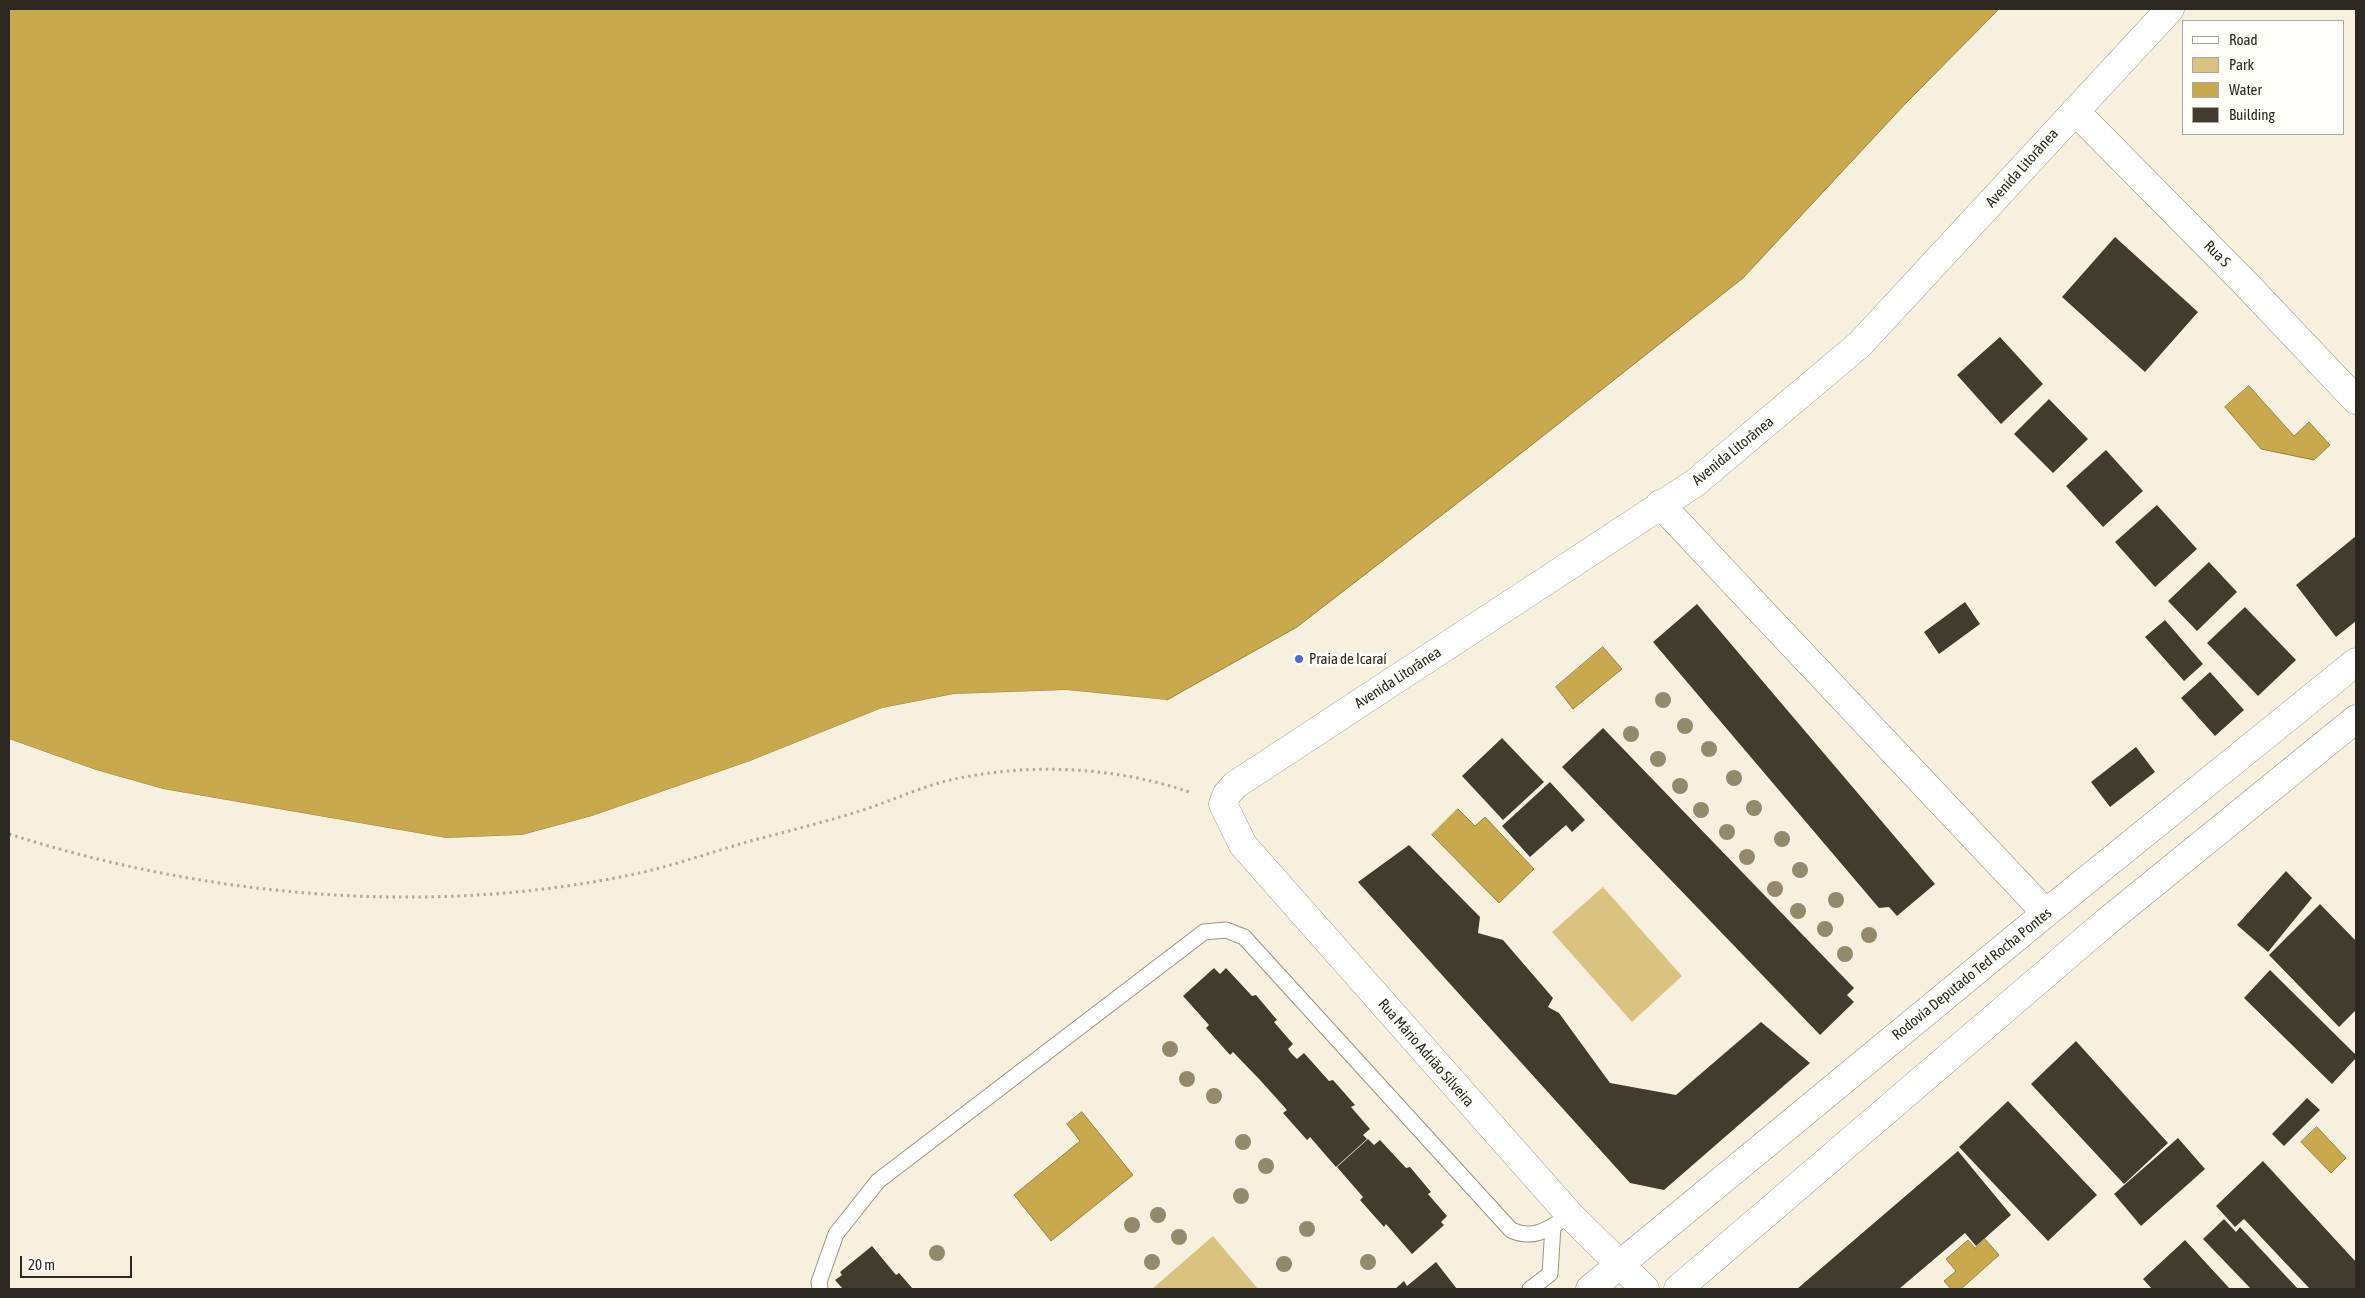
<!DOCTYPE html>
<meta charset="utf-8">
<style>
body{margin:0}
#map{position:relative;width:2365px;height:1298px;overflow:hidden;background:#f7f0de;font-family:"Asap Condensed",sans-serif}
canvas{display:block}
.frame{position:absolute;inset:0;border:10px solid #2b2821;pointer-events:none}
.legend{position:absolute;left:2182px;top:20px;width:162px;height:115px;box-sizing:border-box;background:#fffefa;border:1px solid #aaa8a3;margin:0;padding:6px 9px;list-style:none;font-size:15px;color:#2b2821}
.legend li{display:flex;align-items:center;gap:10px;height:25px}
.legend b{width:25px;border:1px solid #aaa8a3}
.scale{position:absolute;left:20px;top:1256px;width:112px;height:22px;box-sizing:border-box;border:2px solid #2b2821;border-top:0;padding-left:6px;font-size:15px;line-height:18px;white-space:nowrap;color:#2b2821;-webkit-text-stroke:4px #fffefa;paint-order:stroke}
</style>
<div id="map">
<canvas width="2365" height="1298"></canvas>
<div class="frame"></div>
<ul class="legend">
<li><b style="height:6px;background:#fff"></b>Road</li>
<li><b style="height:14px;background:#dac381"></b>Park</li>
<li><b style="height:14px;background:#c8a94e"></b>Water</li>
<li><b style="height:14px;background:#413c2d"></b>Building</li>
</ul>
<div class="scale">20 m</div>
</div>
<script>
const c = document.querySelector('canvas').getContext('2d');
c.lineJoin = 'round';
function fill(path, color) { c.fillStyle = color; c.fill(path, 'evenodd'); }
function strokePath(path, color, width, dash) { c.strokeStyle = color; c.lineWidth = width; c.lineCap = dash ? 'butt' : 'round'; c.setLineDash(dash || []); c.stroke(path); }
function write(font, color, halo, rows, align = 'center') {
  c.font = font + ' "Asap Condensed",sans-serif'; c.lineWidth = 5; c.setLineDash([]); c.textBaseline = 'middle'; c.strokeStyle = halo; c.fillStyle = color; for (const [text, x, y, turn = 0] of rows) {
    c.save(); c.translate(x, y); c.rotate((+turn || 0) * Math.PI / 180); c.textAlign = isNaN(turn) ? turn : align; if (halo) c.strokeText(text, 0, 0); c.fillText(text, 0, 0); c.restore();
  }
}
fill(new Path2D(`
 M1603 887 1682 976 1632 1022 1552 932Z
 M1213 1236 1258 1289H1152Z`), '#dac381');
const water = new Path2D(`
 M9 9H1999L1906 103 1743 278 1486 481 1297 627 1167 700 1066 690 954 694 882 708 750 761 592 816 522 835 446 838 163 789 96 770 9 739Z
 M2249 386 2294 436 2309 422 2330 445 2314 460 2261 449 2225 407Z
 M1603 647 1622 669 1573 709 1556 687Z
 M1458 809 1475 826 1485 817 1534 869 1499 903 1432 835Z
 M1082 1112 1133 1175 1051 1241 1014 1195 1080 1141 1067 1124Z
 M2317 1127 2346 1158 2331 1173 2301 1142Z
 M1985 1239 1999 1255 1961 1289H1951L1944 1281 1956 1271 1946 1259 1968 1240 1975 1248Z`);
fill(water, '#c8a94e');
strokePath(water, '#998240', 1);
fill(new Path2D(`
 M1066 690 1167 700 1164 702 1066 693 954 696 883 711 751 764 593 819 522 837 445 841 163 791 95 772 9 742V739L96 770 163 789 446 838 522 835 592 816 750 761 882 708 954 694Z`), '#f7f0de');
fill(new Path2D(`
 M2115 237 2198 312 2145 372 2062 297Z
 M2000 337 2043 384 2001 424 1957 375Z
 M2049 399 2088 439 2053 473 2014 434Z
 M2106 450 2143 491 2103 527 2066 486Z
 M2157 505 2197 549 2155 587 2115 542Z
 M2356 536V621L2336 637 2296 585Z
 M2209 562 2237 592 2197 631 2168 601Z
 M1965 602 1980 624 1939 654 1924 632Z
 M1697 604 1935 884 1897 916 1889 907 1879 908 1653 642Z
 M2245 607 2296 660 2258 696 2207 643Z
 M2165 620 2203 664 2184 681 2145 637Z
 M2210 672 2244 710 2215 736 2181 698Z
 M1603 728 1854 988 1847 995 1854 1002 1820 1035 1562 767Z
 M1502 738 1544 782 1503 820 1462 776Z
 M2136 747 2155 772 2110 807 2091 782Z
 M1550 782 1585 820 1572 832 1566 825 1530 857 1502 826Z
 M1409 845 1480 917 1478 933 1503 940 1553 998 1548 1007 1559 1013 1610 1083 1676 1095 1761 1022 1810 1063 1664 1190 1630 1183 1358 882Z
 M2286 871 2312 898 2268 952 2237 925Z
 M2320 904 2356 941V1010L2339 1027 2269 955Z
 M1214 968 1220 974 1226 968 1252 996 1256 995 1277 1020 1274 1022 1293 1044 1288 1049 1291 1053 1297 1059 1304 1053 1329 1081 1333 1080 1355 1105 1351 1107 1370 1129 1363 1135 1367 1139 1336 1167 1310 1137 1307 1140 1283 1113 1287 1110 1260 1080 1233 1052 1230 1055 1206 1028 1209 1025 1183 996Z
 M2270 970 2356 1055V1058L2332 1084 2244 998Z
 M2076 1041 2168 1143 2124 1184 2031 1084Z
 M2307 1098 2320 1110 2284 1146 2272 1134Z
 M2008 1101 2097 1195 2048 1241 1959 1147Z
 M2178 1138 2205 1169 2141 1226 2114 1194Z
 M1368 1139 1374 1145 1380 1140 1406 1168 1410 1167 1431 1192 1428 1194 1447 1216 1441 1222 1444 1225 1412 1254 1386 1224 1384 1227 1360 1200 1363 1197 1337 1167Z
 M1958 1151 2011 1215 1976 1246 1965 1233 1899 1289H1797Z
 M2263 1161 2356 1262V1289H2310L2244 1219 2235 1227 2216 1206Z
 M2224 1219 2236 1232 2240 1227 2298 1289H2251L2203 1239Z
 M2185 1240 2230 1289H2152L2143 1279Z
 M872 1246 896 1275 899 1273 913 1289H843L835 1280 842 1275 840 1272Z
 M1436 1262 1457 1289H1395L1404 1281 1407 1286Z`), '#413c2d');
const lane = new Path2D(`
 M820 1289 819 1282 836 1234 878 1181 1204 932 1226 930 1244 937 1511 1230C1534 1241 1550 1228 1570 1215
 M1530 1289 1550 1274 1553 1226`);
const street = new Path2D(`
 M2075 111 2246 284 2356 400
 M1660 504 2046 913
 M1645 1289 1570 1215 1243 845 1223 804 1227 794 1235 785 1695 483 1860 344 2170 9`);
const secondary = new Path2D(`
 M1590 1289 2046 913 2356 662
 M1678 1289 2105 923 2356 719`);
strokePath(lane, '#9a9483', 17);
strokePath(street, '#9a9483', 29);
strokePath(secondary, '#9a9483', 29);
strokePath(new Path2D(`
 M9 834C209 898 437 918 644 872 677 864 710 853 743 843 784 832 826 822 866 809 893 800 919 788 946 781 1026 762 1115 766 1192 793`), '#b1ab9d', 3, [2.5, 4]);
strokePath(lane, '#fff', 15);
strokePath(street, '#fff', 28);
strokePath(secondary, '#fff', 28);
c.fillStyle = '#93896c';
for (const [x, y] of [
 [1663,700],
 [1685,726],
 [1631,734],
 [1709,749],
 [1658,759],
 [1734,778],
 [1680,786],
 [1754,808],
 [1701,810],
 [1727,832],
 [1782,839],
 [1747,857],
 [1800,870],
 [1775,889],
 [1836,900],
 [1798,911],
 [1825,929],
 [1869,935],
 [1845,954],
 [1170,1049],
 [1187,1079],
 [1214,1096],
 [1243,1142],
 [1266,1166],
 [1241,1196],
 [1158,1215],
 [1132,1225],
 [1307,1229],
 [1179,1237],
 [937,1253],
 [1152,1262],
 [1368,1262],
 [1284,1264]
]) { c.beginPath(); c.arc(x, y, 8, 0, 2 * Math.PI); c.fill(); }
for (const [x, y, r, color] of [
 [1299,659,5,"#4e67dc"]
]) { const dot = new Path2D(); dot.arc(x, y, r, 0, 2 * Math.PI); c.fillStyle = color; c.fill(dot); strokePath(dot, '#fffefa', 2); }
write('15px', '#2b2821', '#fffefa', [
 ["Avenida Litorânea",2022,168,-48],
 ["Rua S",2217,254,45],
 ["Avenida Litorânea",1733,451,-39],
 ["Avenida Litorânea",1398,678,-33],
 ["Rodovia Deputado Ted Rocha Pontes",1972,974,-39],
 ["Rua Mário Adrião Silveira",1426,1053,49]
]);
write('15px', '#2b2821', '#fffefa', [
 ["Praia de Icaraí",1309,659]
], 'left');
</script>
